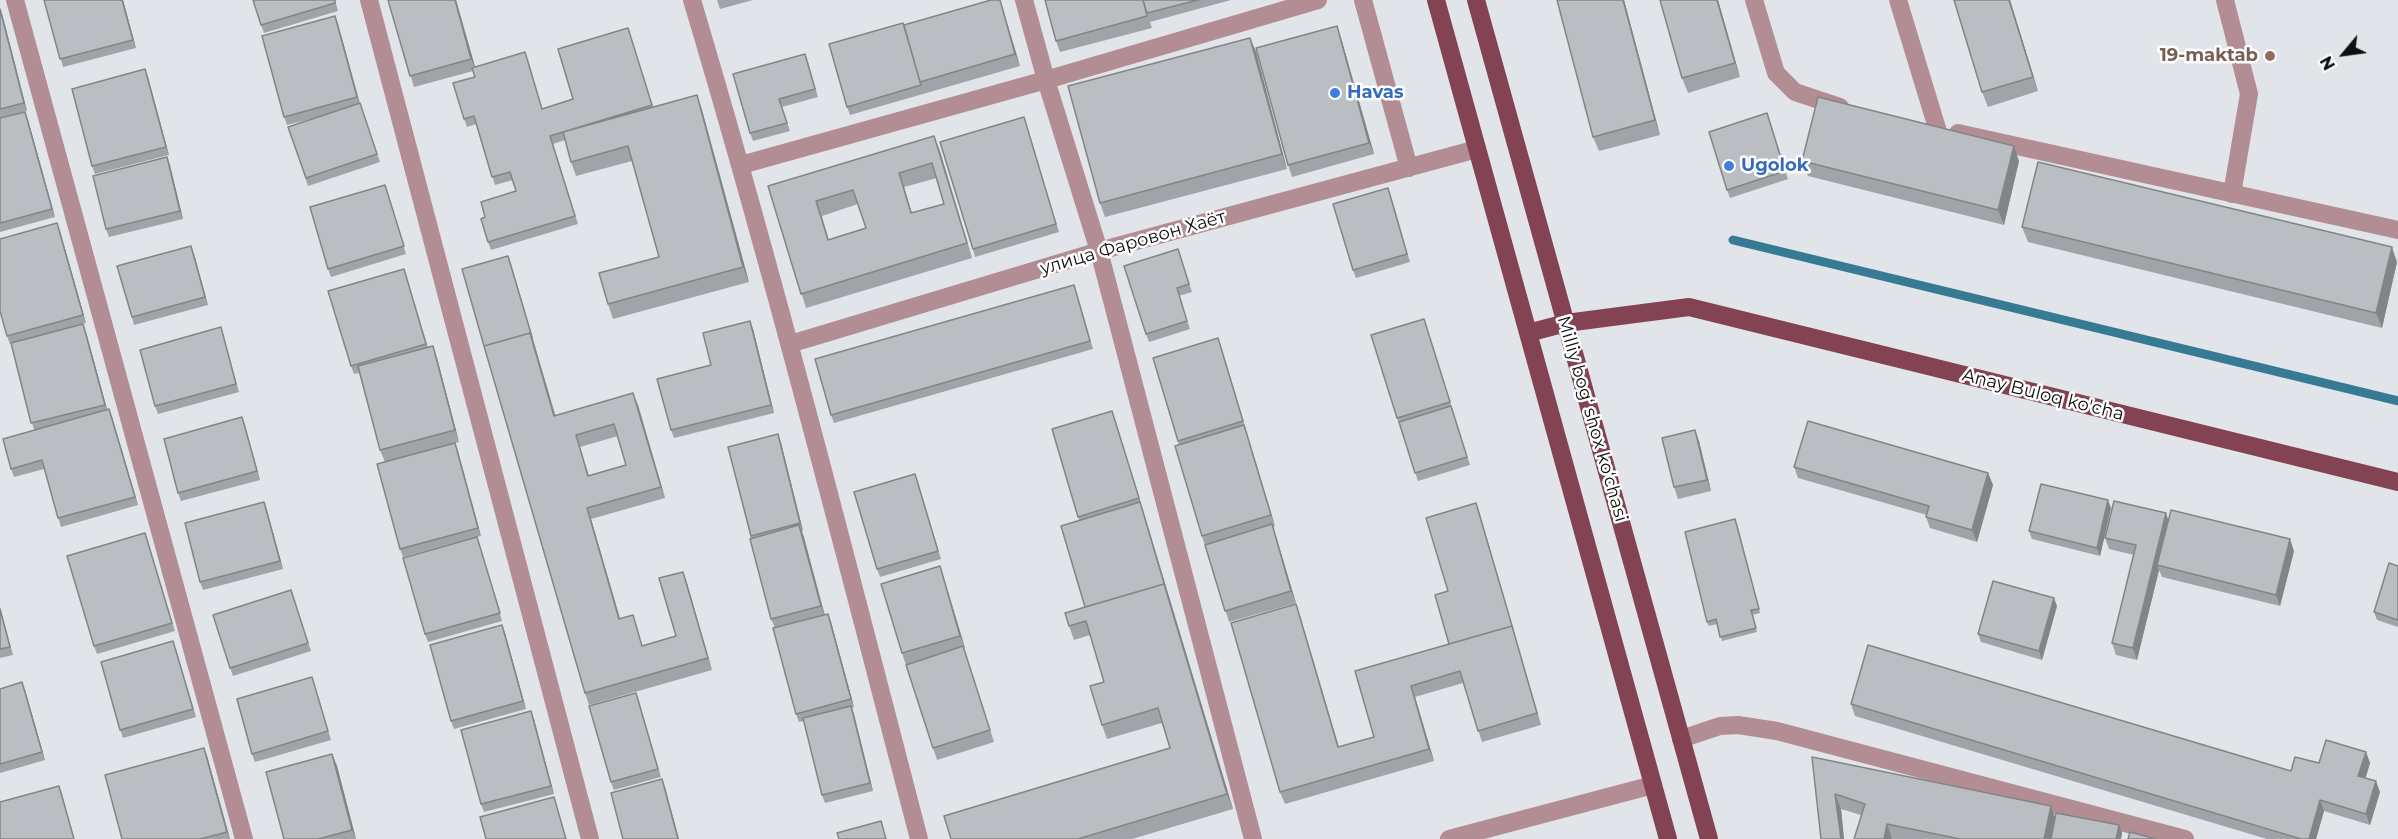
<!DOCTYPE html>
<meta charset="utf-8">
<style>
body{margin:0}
#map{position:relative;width:2398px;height:839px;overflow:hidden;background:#e1e5ea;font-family:Montserrat,sans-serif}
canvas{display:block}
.north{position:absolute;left:2314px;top:24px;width:60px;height:60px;-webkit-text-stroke:4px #fff;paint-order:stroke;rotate:241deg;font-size:16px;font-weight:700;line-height:24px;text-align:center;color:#0d0f10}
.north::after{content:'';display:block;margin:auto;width:21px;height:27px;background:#0d0f10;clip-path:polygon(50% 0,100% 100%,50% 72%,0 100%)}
</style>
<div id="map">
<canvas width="2398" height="839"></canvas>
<div class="north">N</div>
</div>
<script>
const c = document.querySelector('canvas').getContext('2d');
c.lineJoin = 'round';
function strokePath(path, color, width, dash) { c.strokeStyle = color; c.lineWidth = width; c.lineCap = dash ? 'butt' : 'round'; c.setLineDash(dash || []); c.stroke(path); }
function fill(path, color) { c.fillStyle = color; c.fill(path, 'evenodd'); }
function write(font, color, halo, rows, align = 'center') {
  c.font = font + ' Montserrat,sans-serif'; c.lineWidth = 5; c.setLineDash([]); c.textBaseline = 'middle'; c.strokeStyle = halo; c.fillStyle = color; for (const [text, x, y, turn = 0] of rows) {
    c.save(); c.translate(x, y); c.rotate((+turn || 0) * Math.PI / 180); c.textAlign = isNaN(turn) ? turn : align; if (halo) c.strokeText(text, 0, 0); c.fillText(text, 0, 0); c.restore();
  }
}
strokePath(new Path2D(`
 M1733 240 2398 401`), '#377a94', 9);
strokePath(new Path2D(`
 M15 0 244 839
 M369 0 590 839
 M692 0C775 278 846 559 919 839
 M1024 0 1046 80 1099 251 1253 839
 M1363 0 1409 168
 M1754 0 1776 73 1795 92 1840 107
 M1898 0 1937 128
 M2225 0 2249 94 2232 194
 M1958 133 2398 230
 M741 165 1046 80 1318 0
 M790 344 1099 251 1477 149
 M1681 739 1720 726 1738 725 1777 731 2185 839
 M1449 839 1653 785`), '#b38d94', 18);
strokePath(new Path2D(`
 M1436 0 1668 839
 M1476 0 1709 839
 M1528 333 1566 323 1689 307 2398 482`), '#834352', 18);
fill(new Path2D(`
 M44 0H123L136 48 63 67Z
 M335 0 338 11 264 33 261 25Z
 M388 0H456L475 67 528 60 542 109 573 99 628 28 653 107 697 95 702 110 749 282 613 319 608 304 659 257 632 161 576 176 571 162 565 140 553 144 578 224 491 250 488 242 485 217 516 191 513 180 495 185 476 124 467 127 464 119 475 77 473 71 414 87Z
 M717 0H753L720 9Z
 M1000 0 1020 66 850 115 847 107 904 25Z
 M1045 0H1231L1150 22 1152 28 1060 52 1056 41Z
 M1624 0 1660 135 1599 151 1593 137Z
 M1660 0H1718L1740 77 1688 93 1682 78Z
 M2010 0 2038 91 1988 107 1982 92Z
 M0 9 3 17 27 111 0 118Z
 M338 24 360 103 380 162 308 186 288 127 326 115 287 125 284 117Z
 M1250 38 1256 52 1287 169 1105 217 1100 203Z
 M1341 38 1374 154 1292 177 1288 165Z
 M808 62 818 97 782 107 790 131 753 141 750 133Z
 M145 69 169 155 95 174 92 166Z
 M1024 117 1059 232 975 257 973 249Z
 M0 118 28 120 55 217 0 232Z
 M1770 121 1788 179 1730 198 1727 190Z
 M934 136 972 258 806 308 768 186ZM937 178 944 204 912 213 904 187ZM858 204 866 228 829 240 822 216Z
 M167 157 183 219 109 237 106 229Z
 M1802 161H2019L2004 225 1808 176Z
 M388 193 406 254 331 277 328 269Z
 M1391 196 1410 262 1356 278 1353 270Z
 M2022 227 2397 262 2382 328 2028 242Z
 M60 231 86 323 64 329 86 332 107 409 112 417 138 505 61 527 44 469 14 477 11 469 34 430 11 344H10L7 336Z
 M1178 249 1192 292 1179 296 1190 329 1149 342 1146 334Z
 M194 254 208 305 134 325 132 317Z
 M508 256 555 416 638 405 665 498 591 519 620 618 637 627 642 646 676 636 683 572 712 670 589 705 585 693ZM618 436 626 465 589 476 580 447Z
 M404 269 428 347 433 346 437 358 459 442 455 443 481 536 477 537 502 621 428 642 425 634 475 537 403 557 400 549 385 462 380 450 359 373 354 374 351 366Z
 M1077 293 1093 349 834 423 831 415Z
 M221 327 239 392 158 414 155 406Z
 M753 329 774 413 674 438 671 430 711 365Z
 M1428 331 1470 465 1418 481 1397 418Z
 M1218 338 1275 526 1273 527 1296 603 1229 622 1202 536 1179 445 1153 358Z
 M242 417 260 480 181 501 178 493Z
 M1116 422 1233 809 1132 839H951L1170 748 1162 723 1107 739 1102 725 1104 682 1090 635 1074 640 1069 626 1085 607 1079 520 1052 429Z
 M778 434 781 443 803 531 802 532 825 615 828 614 831 622 854 707 852 708 873 791 825 803 822 795 804 721 799 722 796 714 775 628 771 619 728 447Z
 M1699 441 1711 491 1678 499 1674 487Z
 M1794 467 1988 473 1993 485 1977 542 1930 528 1926 517 1927 515 1798 478Z
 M918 482 941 559 880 577 877 569Z
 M264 502 283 569 203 590 200 582Z
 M2111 508 2100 556 2032 539 2029 531Z
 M1479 512 1541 725 1482 742 1463 683 1415 697 1434 761 1285 804 1280 792 1300 616 1339 747 1374 737 1355 671 1449 644 1448 591Z
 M2168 520 2294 551 2280 606 2162 577 2159 570 2137 660 2116 655 2112 643 2134 555 2109 549 2105 538Z
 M1737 523 1760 613 1752 615 1757 632 1722 641 1717 624 1709 626 1707 622Z
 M145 533 175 631 97 654 94 646Z
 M940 566 965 648H964L994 742 937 760 902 653Z
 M2398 566V627L2377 620 2374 612Z
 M291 590 311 651 233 676 230 668Z
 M2057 606 2042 660 1981 642 1978 634Z
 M0 607 13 655 0 658Z
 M505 633 526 709 454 729 451 721Z
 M176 649 196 717 123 738 120 730Z
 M312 677 331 740 255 762 252 754Z
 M0 689 25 690 45 760 0 773Z
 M639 701 661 777 614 790 611 782Z
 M1851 704 2291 771 2366 752 2370 763 2365 778 2380 792 2370 825 2324 811 2316 839H2267L1855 716Z
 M531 711 554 794 484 812 481 804Z
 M332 754 337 766 356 839H284Z
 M207 756 230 839H122Z
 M1812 757 2055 818 2119 825 2122 833 2121 839H1854L1861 815 1841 809 1844 839H1821Z`), '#a0a3a7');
fill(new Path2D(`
 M122 0H123L136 48 133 40Z
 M455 0H456L476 70 471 59Z
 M1000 0 1003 9 1020 66 1015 54Z
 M1623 0H1624L1660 135 1655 120Z
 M1717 0H1718L1740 77 1735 63Z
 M2009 0H2010L2038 91 2033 77Z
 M1 9 3 17 27 111 24 103Z
 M335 16 338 24 360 105 357 97Z
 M1337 26 1341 38 1374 154 1369 143Z
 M1250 38 1256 52 1287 169 1282 154Z
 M145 69 148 77 169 155 166 147Z
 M697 95 702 110 749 282 743 267Z
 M25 112 28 120 55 217 52 209Z
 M934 136 940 151 972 258 967 243Z
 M2014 146 2019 161 2004 225 1998 210Z
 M167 157 170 165 183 219 180 211Z
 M899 173 904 187 916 228 911 213Z
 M57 223 60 231 86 323 83 315Z
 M191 246 194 254 208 305 205 297Z
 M2392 247 2397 262 2382 328 2376 313Z
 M508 256 511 264 559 428 554 416Z
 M750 321 753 329 774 413 771 405Z
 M83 324 86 332 108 413 105 405Z
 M1218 338 1222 350 1247 433 1243 421Z
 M433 346 437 358 459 442 455 430Z
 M633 393 638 405 665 498 661 487Z
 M109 409 112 417 138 505 135 497Z
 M1112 411 1143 510 1233 809 1227 794Z
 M242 417 245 425 260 480 257 471Z
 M1244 425 1248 437 1275 526 1271 515Z
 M1695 430 1699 441 1711 491 1707 480Z
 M778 434 781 443 803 531 800 523Z
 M455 443 458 451 481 536 478 528Z
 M1988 473 1993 485 1977 542 1972 530Z
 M2108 500 2111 508 2100 556 2097 548Z
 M264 502 267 510 283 569 280 561Z
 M1476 503 1479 512 1541 725 1537 713Z
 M587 508 591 519 623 630 619 619Z
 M2166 513 2170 525 2157 565 2159 570 2137 660 2133 648Z
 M1272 524 1276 536 1296 603 1291 591Z
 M799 525 804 537 825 617 821 606Z
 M2290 539 2294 551 2280 606 2276 595Z
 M940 566 944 578 965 648 960 636Z
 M683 572 687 583 712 670 708 658Z
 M2054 598 2057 606 2042 660 2039 651Z
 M1296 604 1300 616 1342 759 1338 747Z
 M828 614 831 622 854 707 851 699Z
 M502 625 505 633 526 709 523 701Z
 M22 682 25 690 45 760 42 752Z
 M1411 686 1415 697 1434 761 1429 749Z
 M851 706 854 714 873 791 870 783Z
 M531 711 534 719 554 794 551 786Z
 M204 748 207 756 230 839 227 832Z
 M2366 752 2370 763 2363 787 2358 776Z
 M332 754 337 766 356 839 352 830Z
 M662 779 665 787 679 839H678Z
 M2376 781 2380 792 2370 825 2366 814Z
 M59 786 62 794 74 839Z
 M1835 794 1841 809 1844 839H1841Z
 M2320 800 2324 811 2316 839H2309Z
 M2051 806 2056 820 2052 839H2044Z
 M1887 824 1892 839H1884Z
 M2119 825 2122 833 2121 839H2116Z`), '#828588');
const building = new Path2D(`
 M44 0H122L133 40 60 59Z
 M253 0H335V3L261 25Z
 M388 0H455L471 59 410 76Z
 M991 0H1000L1015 54 920 82 904 25Z
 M1045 0H1143L1147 16 1056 41Z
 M1143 0H1198L1147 13Z
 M1557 0H1623L1655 120 1593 137Z
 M1660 0H1717L1735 63 1682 78Z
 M1954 0H2009L2033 77 1982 92Z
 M0 9 24 103 0 109Z
 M335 16 357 97 284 117 262 36Z
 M903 23 921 85 847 107 829 44Z
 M1337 26 1369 143 1288 165 1256 48Z
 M628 28 652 105 550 136 575 216 488 242 481 219 485 217 481 202 516 191 510 172 492 177 474 116 464 119 453 83 475 77 472 68 525 52 542 109 573 99 558 49Z
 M1250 38 1282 154 1100 203 1068 86Z
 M805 54 815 89 779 99 787 123 750 133 733 74Z
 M145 69 166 147 92 166 72 89Z
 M697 95 743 267 608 304 599 273 659 257 628 146 571 162 563 132Z
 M1818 97 2014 146 1998 210 1802 161Z
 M360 103 377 154 306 178 288 127Z
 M25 112 52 209 0 223V118Z
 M1767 113 1785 171 1727 190 1709 132Z
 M1024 117 1056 224 973 249 940 142Z
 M934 136 967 243 801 294 768 186ZM932 163 944 204 911 213 899 173ZM853 190 866 228 828 240 816 201Z
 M167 157 180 211 106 229 93 176Z
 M2038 162 2392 247 2376 313 2022 227Z
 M385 185 404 246 328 269 310 207Z
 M1388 188 1407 254 1353 270 1333 204Z
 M57 223 83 315 7 336 0 311V239Z
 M191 246 205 297 132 317 117 266Z
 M1178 249 1189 284 1177 288 1187 321 1146 334 1124 266Z
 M508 256 532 337 530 333 484 346 462 269Z
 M404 269 426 344 351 366 328 291Z
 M1074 285 1090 341 831 415 815 359Z
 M1424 319 1450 402 1397 418 1371 335Z
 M750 321 771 405 671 430 657 379 711 365 703 333Z
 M83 324 105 405 31 423 11 343Z
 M221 327 236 384 155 406 140 350Z
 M530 333 554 416 633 393 661 487 587 508 619 619 633 615 642 646 676 636 659 578 683 572 708 658 585 693 484 346ZM614 424 626 465 588 476 576 435Z
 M1218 338 1243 421 1178 441 1153 358Z
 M433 346 455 430 380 450 358 366Z
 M1451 406 1467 457 1415 473 1399 422Z
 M109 409 135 497 58 518 42 460 11 469 3 439Z
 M1112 411 1139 498 1078 517 1052 429Z
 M242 417 257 471 178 493 164 439Z
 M1808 421 1988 473 1972 530 1926 517 1929 506 1794 467Z
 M1244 425 1271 515 1202 536 1175 446Z
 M1695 430 1707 480 1674 487 1662 438Z
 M778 434 800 523 751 536 728 447Z
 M455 443 478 528 400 549 377 464Z
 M915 474 938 551 877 569 854 492Z
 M2041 484 2108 500 2097 548 2029 531Z
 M2114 501 2166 513 2133 648 2112 643 2136 545 2105 538Z
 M264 502 280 561 200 582 185 523Z
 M1140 502 1166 590 1164 584 1085 607 1061 526Z
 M1476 503 1513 629 1512 626 1449 644 1435 595 1448 591 1426 518Z
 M2171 510 2290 539 2276 595 2157 565Z
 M1735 519 1759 609 1751 610 1756 628 1720 637 1716 619 1707 622 1685 532Z
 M1272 524 1291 591 1225 611 1205 545Z
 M799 525 821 606 771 619 750 539Z
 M145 533 172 623 94 646 67 556Z
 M477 537 500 613 425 634 403 558Z
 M2389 563 2398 566V620L2374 612Z
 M940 566 960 636 902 653 881 584Z
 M1993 581 2054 598 2039 651 1978 634Z
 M1164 584 1227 794 1078 839H951L944 816 1170 748 1158 708 1102 725 1090 686 1104 682 1086 621 1069 626 1065 613Z
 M291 590 308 643 230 668 213 615Z
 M1296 604 1338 747 1374 737 1355 671 1512 626 1537 713 1478 731 1460 671 1411 686 1429 749 1280 792 1231 623Z
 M0 609 10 647 0 649Z
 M828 614 851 699 796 714 773 628Z
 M502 625 523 701 451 721 430 645Z
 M173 641 193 709 120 730 101 662Z
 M1868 645 2291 771 2295 757 2319 763 2326 740 2366 752 2358 776 2376 781 2366 814 2320 800 2309 839H2301L1851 704Z
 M963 646 990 730 933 748 906 665Z
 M312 677 328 731 252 754 237 699Z
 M22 682 42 752 0 764V689Z
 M636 693 658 769 611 782 589 706Z
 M851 706 870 783 822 795 803 718Z
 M531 711 551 786 481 804 461 730Z
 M204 748 227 832 200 839H122L105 775Z
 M332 754 352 830 318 839H284L266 772Z
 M1812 757 2051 806 2044 839H1960L1887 824 1884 839H1854L1865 804 1835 794 1841 839H1821Z
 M662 779 678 839H623L611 793Z
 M59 786 74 839H0V802Z
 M554 797 566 839H486L480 817Z
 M2056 813 2119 825 2116 839H2051Z
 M881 821 886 839H839L837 833Z
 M2130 832 2156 839H2128Z`);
fill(building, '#babec2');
strokePath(building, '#828588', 1.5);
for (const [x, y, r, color] of [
 [2270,56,6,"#8d6e63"],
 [1335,93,6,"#3f7fe0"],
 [1729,166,6,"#3f7fe0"]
]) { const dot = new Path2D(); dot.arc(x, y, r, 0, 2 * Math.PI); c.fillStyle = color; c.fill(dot); strokePath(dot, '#fff', 2); }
write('bold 18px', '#785e54', '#fff', [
 ["19-maktab",2258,56]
], 'right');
write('bold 18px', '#366cbe', '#fff', [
 ["Havas",1347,93],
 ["Ugolok",1741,166]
], 'left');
write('18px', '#0d0f10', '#fff', [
 ["улица Фаровон Хаёт",1133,243,-16],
 ["Anay Buloq ko'cha",2043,395,14],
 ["Milliy bog‘ shox ko‘chasi",1592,419,74]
]);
</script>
